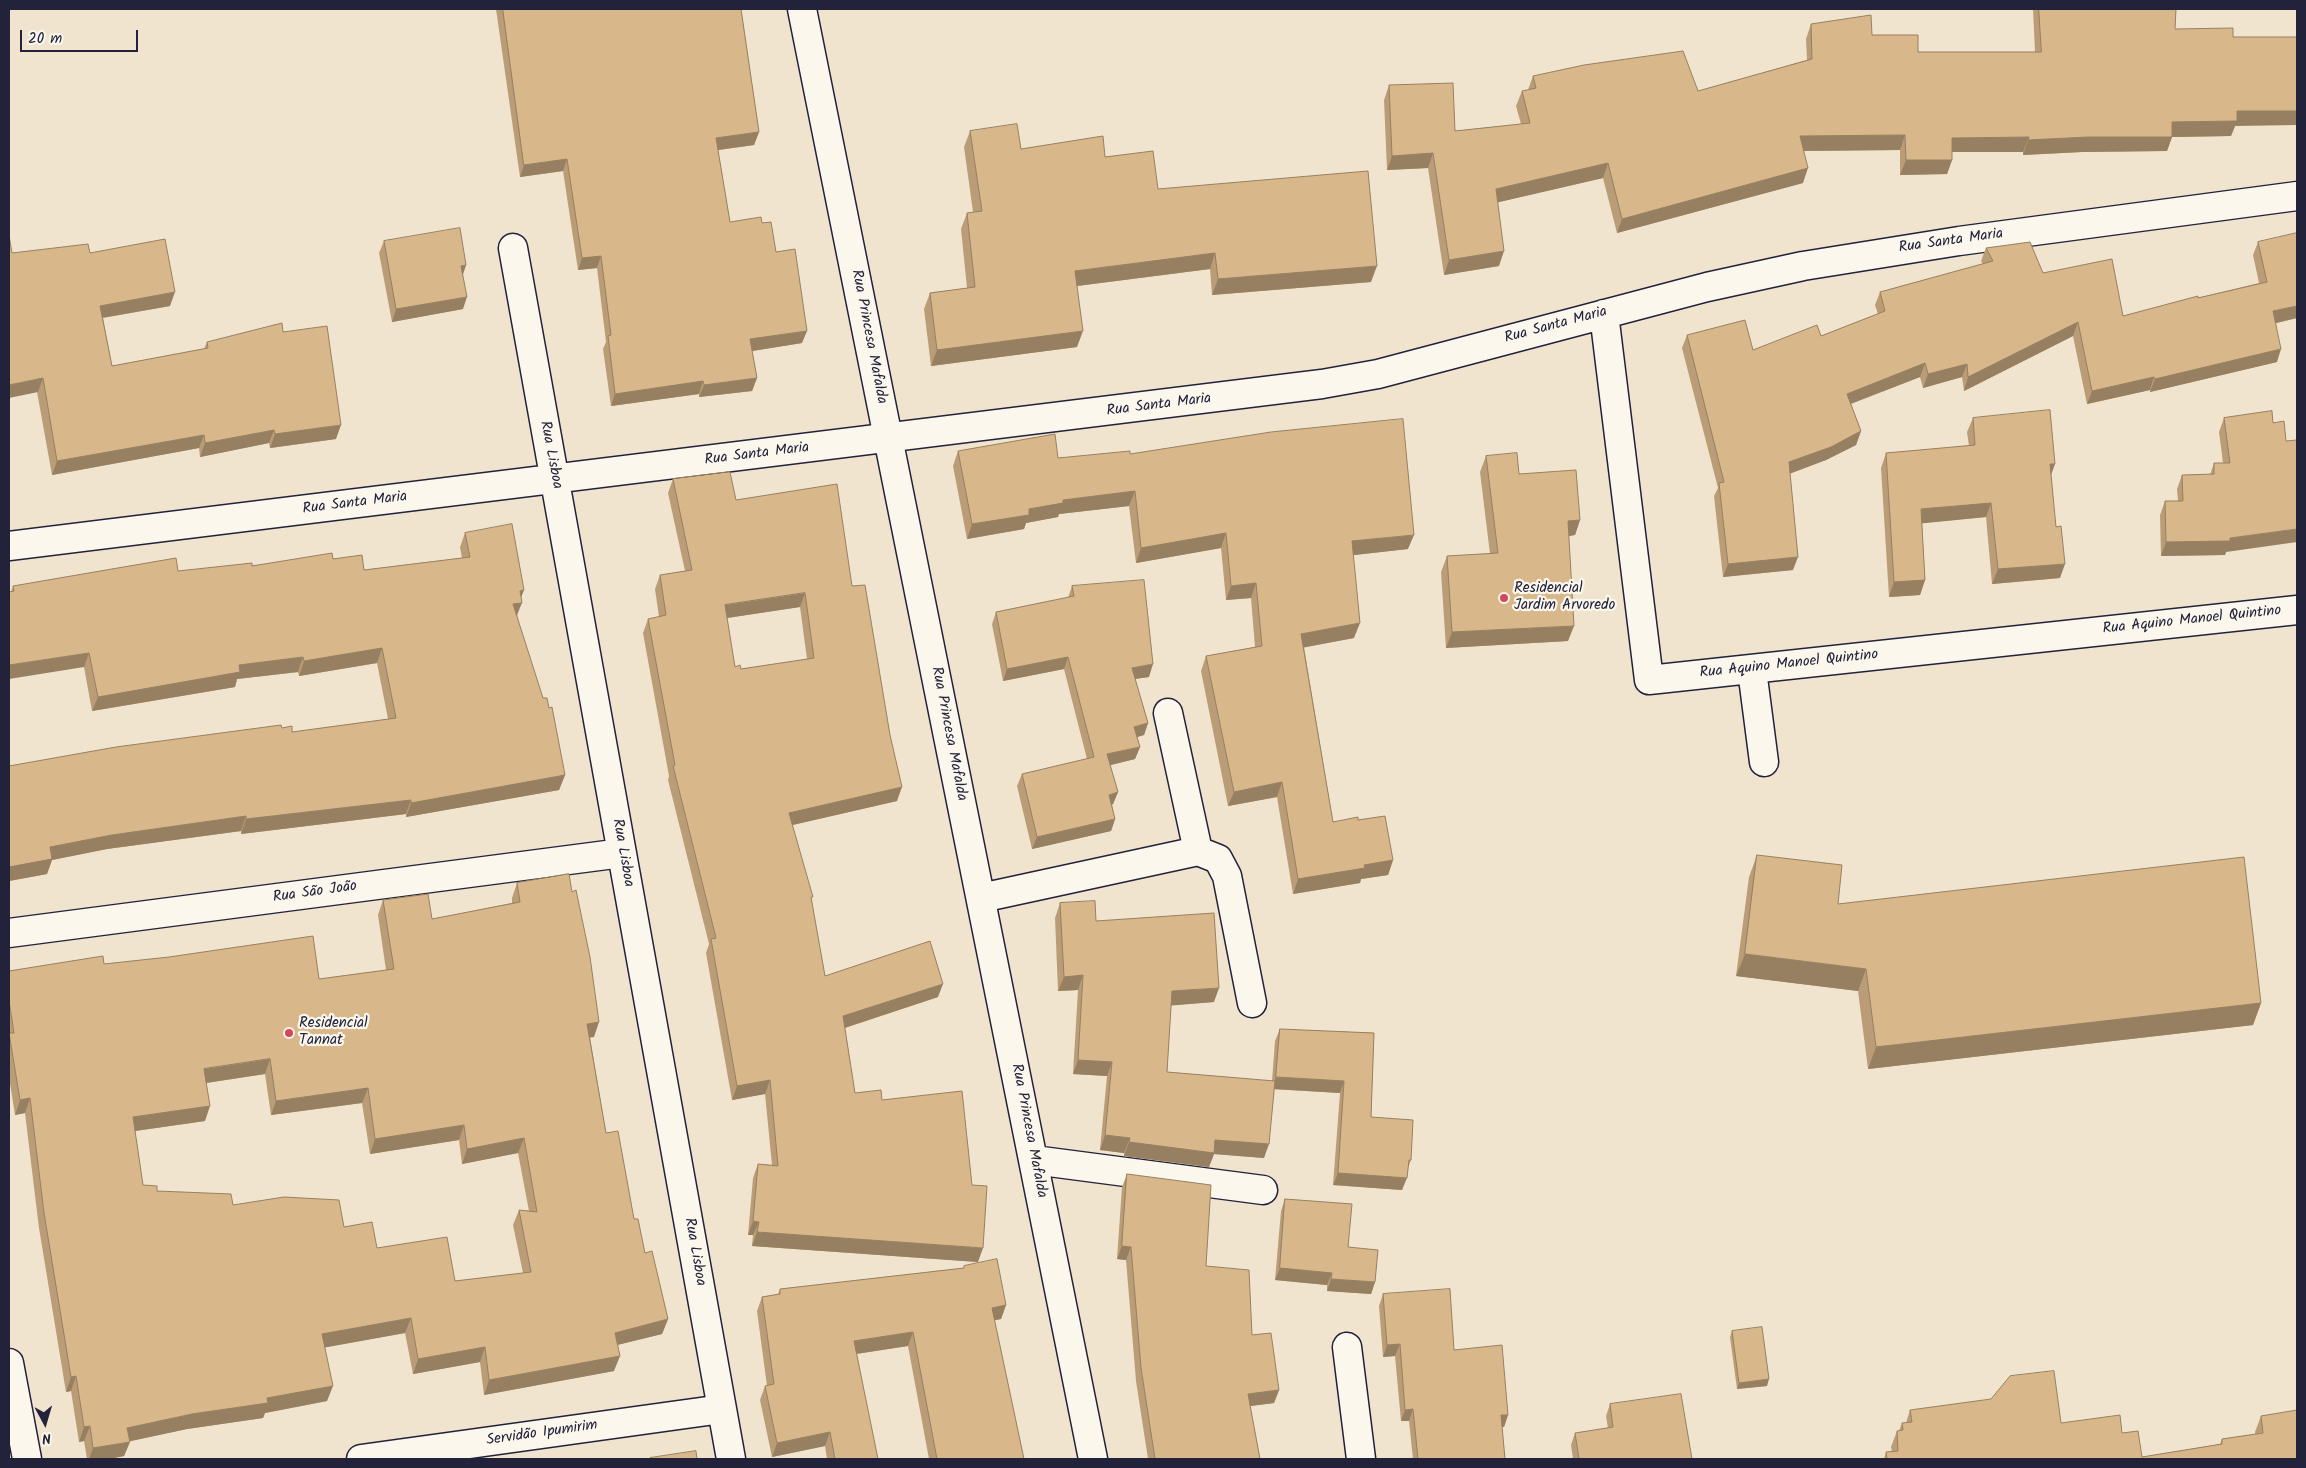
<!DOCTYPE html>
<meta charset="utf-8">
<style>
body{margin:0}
#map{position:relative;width:2306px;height:1468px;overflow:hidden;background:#f0e4cf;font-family:Kalam,sans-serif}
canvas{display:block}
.frame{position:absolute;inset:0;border:10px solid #22223b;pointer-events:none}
.north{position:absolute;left:20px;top:1398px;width:50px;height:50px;-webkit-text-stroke:4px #fbf7ec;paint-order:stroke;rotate:174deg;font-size:14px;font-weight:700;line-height:20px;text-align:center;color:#22223b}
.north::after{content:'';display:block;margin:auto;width:18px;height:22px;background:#22223b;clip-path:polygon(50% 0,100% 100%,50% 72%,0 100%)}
.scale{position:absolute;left:20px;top:30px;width:118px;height:22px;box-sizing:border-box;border:2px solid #22223b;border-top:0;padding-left:6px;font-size:15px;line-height:18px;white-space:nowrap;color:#22223b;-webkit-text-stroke:4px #fbf7ec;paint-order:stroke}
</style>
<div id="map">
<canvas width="2306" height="1468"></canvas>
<div class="frame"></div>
<div class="north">N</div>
<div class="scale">20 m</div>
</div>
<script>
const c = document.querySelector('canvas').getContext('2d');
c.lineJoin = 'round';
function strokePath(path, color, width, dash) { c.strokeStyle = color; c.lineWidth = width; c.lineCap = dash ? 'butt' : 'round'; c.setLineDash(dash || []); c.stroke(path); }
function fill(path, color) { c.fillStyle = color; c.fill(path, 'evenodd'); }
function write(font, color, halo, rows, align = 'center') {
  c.font = font + ' Kalam,sans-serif'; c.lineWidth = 4.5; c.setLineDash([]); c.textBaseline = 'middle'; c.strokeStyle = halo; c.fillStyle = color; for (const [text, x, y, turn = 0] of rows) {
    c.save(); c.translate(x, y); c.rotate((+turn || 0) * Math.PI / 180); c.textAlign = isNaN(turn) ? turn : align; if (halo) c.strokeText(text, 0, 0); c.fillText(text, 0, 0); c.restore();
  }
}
const minor = new Path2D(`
 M802 9 1093 1459
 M513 248 731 1459
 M1604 314 1649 680 2297 610
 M9 546 1322 384 1378 374 1707 287 1803 266 1959 241 2297 196
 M1752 670 1764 762
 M1168 713 1198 851 1218 859 1227 876 1252 1003
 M981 898 1198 851
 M9 933 622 853
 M1034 1160 1263 1190
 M1347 1347 1361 1459
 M9 1363 27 1459
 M361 1459 722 1409`);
strokePath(minor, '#22223b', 31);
strokePath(minor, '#fbf7ec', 28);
fill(new Path2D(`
 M496 9H741L759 132 754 145 718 150 730 222 762 223 776 252 802 343 752 351 757 378 752 391 699 397V394L611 406 603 349 606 342 597 268 578 270 563 171 520 177Z
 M2033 9H2176L2175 29 2235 126 2231 136 2172 137 2167 151 2082 152 2023 155V152H1952V160L1947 174 1900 175V150L1804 151 1803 183 1617 233 1603 178 1498 202 1499 266 1444 275 1428 168 1387 170 1384 100 1389 85 1455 131 1521 124 1516 106 1522 91 1528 90 1533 76 1698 91 1807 60 1806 39 1811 24 1872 35 1918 52H2035Z
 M970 131 1021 149 1105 157 1158 189 1371 282 1212 295 1210 269 1077 286V347L931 366 924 309 930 293 967 288 961 229 967 213 973 212 964 147Z
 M384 241 466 265 463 274V309L392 322 379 253Z
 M2258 242 2297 318 2276 323 2277 362 2150 392V390L2087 404 2073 336 1964 391 1962 377 1923 388 1920 377 1851 404 1861 431 1856 445 1826 460 1790 473 1793 570 1723 577 1714 496 1718 488 1682 348 1687 335 1753 350 1821 336 1878 314 1875 305 1880 292 1983 264 1981 261 1986 248 2043 273 2123 316 2259 283 2253 255Z
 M12 253H90L170 306 103 318 112 366 204 349 207 342 283 332 336 439 270 448 269 443 200 457 199 448 52 475Z
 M2272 411 2225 555 2161 556 2160 515 2165 501H2178L2177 489 2182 475H2210L2214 463H2223L2219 432 2224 418Z
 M1973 418 2051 474 2060 578 1992 584 1986 517 1922 523 1925 580 1920 595 1889 597 1881 468 1886 453 1969 446 1967 432Z
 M958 451 1058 458 1130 454 1408 549 1353 555 1354 638 1304 647 1333 822 1358 820 1393 860 1388 875 1361 879 1360 883 1293 894 1277 797 1228 806 1201 671 1206 656 1255 647 1251 598 1226 600 1221 548 1136 563 1129 506 1059 514 1058 517 1026 523 1024 529 967 539 953 466Z
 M1486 456 1519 474 1580 520 1575 535 1569 536 1568 641 1446 648 1441 572 1447 556 1490 554 1480 472Z
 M673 479 736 500 852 586 897 801 792 825 811 900 825 976 938 997 845 1028 855 1093 882 1100 978 1262 752 1246 753 1235H748L753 1178 758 1164 772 1165 765 1094 732 1100 706 953 709 944 668 780 669 776 643 633 648 619 659 617 655 589 660 575 685 571 668 493ZM800 607 807 659 741 669 735 667 727 618Z
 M465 533 521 598 517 617 565 775 559 790 406 817V814L241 834V831L107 849 52 860 47 874 9 881V766L282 728 292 732 388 719 377 663 299 676 298 672 237 679 235 687 92 711 84 667 11 592 13 586 178 571 333 559 364 570 462 558 460 547Z
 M1072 586 1149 677 1135 679 1148 723 1144 735 1137 737 1140 747 1135 759 1110 765 1118 792 1113 804 1112 805 1115 819 1111 831 1032 849 1017 786 1022 774 1087 759 1064 669 1003 681 992 624 996 612 1068 598Z
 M1757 855 1838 904 2261 1003 2253 1025 1868 1069 1858 991 1736 976 1749 877Z
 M517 883 594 1037H590L606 1133 645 1253 668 1319 662 1334 617 1345 614 1371 484 1395 480 1362 413 1374 405 1333 325 1347 327 1401 265 1413 263 1418 187 1429 130 1441 124 1456 109 1459H87L84 1441 79 1442 71 1391 66 1392 39 1228 25 1113 15 1115 9 1077V971L104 964 319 979 386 970 378 915 383 900 432 919 512 903V898ZM265 1074 271 1115 362 1103 370 1154 459 1140 462 1164 518 1153 529 1211 519 1210 513 1225 523 1273 455 1281 377 1248 344 1227 157 1191 143 1185 135 1131 205 1121 206 1083Z
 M1060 903 1096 921 1214 1002 1171 1005 1167 1072 1272 1081 1275 1041 1280 1029 1374 1033 1371 1117 1411 1160 1408 1168 1402 1190 1333 1185 1340 1093 1274 1089 1264 1158 1214 1154 1209 1167 1124 1156V1153L1100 1150 1107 1076 1073 1074 1078 990 1058 991 1055 918Z
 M1127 1174 1206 1266 1252 1335 1279 1390 1274 1403 1250 1406 1260 1459H1148L1136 1381 1126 1260 1117 1259 1122 1187Z
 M1285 1199 1348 1247 1375 1282 1371 1294 1327 1291V1285L1275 1280 1281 1211Z
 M964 1266 1006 1305 1001 1319 994 1320 1024 1459H929L908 1346 856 1354 878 1459H827L825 1446 772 1457 760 1400 765 1386H767L757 1311 762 1297 778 1294 780 1289 964 1268Z
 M1383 1294 1454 1350 1508 1415 1504 1427H1502L1505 1459H1413L1409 1421H1401L1395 1356 1383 1357 1379 1306Z
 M1732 1331 1767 1386 1737 1389 1730 1337Z
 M1610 1404 1692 1459H1573L1571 1445 1575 1433 1608 1428 1606 1416Z
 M1910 1410 2061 1423 2122 1433 2142 1457 2220 1444 2222 1439 2255 1434V1432L2261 1416 2297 1459H1884L1886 1452H1892L1891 1447 1897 1431H1899L1902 1423H1906Z`), '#ba9d77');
fill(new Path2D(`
 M2237 111H2297V125L2235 126 2231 136 2172 137 2167 151 2082 152 2023 155 2028 140 2172 122Z
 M759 132 754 145 711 151 716 138Z
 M1905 135 1900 150 1795 151 1800 136Z
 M2029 137 2023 152H1947L1952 138Z
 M1433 153 1428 168 1387 170 1392 156Z
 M567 159 563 171 520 177 524 165Z
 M1906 160H1952L1947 174 1900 175Z
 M1608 163 1603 178 1491 204 1496 189Z
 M1808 168 1803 183 1617 233 1622 219Z
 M1504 251 1499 266 1444 275 1449 260Z
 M1215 253 1210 269 1069 287 1075 271Z
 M601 256 597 268 578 270 582 258Z
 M466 265 462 277 461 266Z
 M1377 266 1371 282 1212 295 1218 279Z
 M175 292 170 306 95 319 100 306Z
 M467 297 463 309 392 322 396 309Z
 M2297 306V318L2268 325 2273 311Z
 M2078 322 2073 336 1964 391 1968 377Z
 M807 331 802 343 746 352 750 339Z
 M1083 331 1077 347 931 366 937 350Z
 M2281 349 2277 362 2150 392 2155 379Z
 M1925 363 1920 377 1842 407 1847 394Z
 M1967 364 1962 377 1923 388 1928 374Z
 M2154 377 2150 390 2087 404 2092 391Z
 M43 378 38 392 9 398V385Z
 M757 378 752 391 699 397 704 385Z
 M703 381 699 394 611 406 615 394Z
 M341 425 336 439 270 448 275 434Z
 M274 430 269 443 200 457 205 443Z
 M1861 431 1856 445 1826 460 1784 476 1789 462Z
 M204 435 199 448 52 475 57 461Z
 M2050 464H2055L2050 478Z
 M1135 491 1129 506 1059 514 1058 517 1026 523 1024 529 967 539 972 524 1063 500Z
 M1991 503 1986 517 1916 524 1921 509Z
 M1580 520 1575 535 1562 537 1568 521Z
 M2297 529V542L2226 552 2225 555 2161 556 2166 542 2230 538Z
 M1226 533 1221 548 1136 563 1141 548Z
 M1414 535 1408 549 1346 556 1352 541Z
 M1798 557 1793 570 1723 577 1728 564Z
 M2065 564 2060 578 1992 584 1998 569Z
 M1925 580 1920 595 1889 597 1894 582Z
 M1256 583 1251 598 1226 600 1231 586Z
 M524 590 519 603H522L516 617 513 604 520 591Z
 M805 593 800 607 720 619 725 605Z
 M1360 623 1354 638 1296 649 1301 634Z
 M1574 626 1568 641 1446 648 1452 632Z
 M382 648 377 663 299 676 304 661Z
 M89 653 84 667 9 679V665Z
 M303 657 298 672 237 679 235 687 92 711 98 697 239 665Z
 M1068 657 1064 669 1003 681 1007 669Z
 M1153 664 1149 677 1127 680 1132 668Z
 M1148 723 1144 735 1130 739 1134 727Z
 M1140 747 1135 759 1103 767 1107 754Z
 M565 775 559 790 406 817 411 803Z
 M1282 782 1277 797 1228 806 1234 792Z
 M902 787 897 801 784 827 789 813Z
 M1118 792 1113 804 1105 807 1109 795Z
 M411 800 406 814 241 834 246 819Z
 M246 816 241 831 107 849 52 860 47 874 9 881V867L50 847 112 835Z
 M1115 819 1111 831 1032 849 1037 837Z
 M1393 860 1388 875 1361 879 1360 883 1293 894 1298 879 1364 865Z
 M1745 954 1866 969 1858 991 1736 976Z
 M1083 975 1078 990 1058 991 1064 977Z
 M943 984 938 997 838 1030 843 1016Z
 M1219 988 1214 1002 1166 1006 1172 991Z
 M2261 1003 2253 1025 1868 1069 1876 1047Z
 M599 1022 594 1037 582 1039 587 1024Z
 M270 1059 265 1074 199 1084 204 1069Z
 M1078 1060 1112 1062 1107 1076 1073 1074Z
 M1276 1077 1344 1081 1340 1093 1272 1089Z
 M770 1080 765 1094 732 1100 737 1086Z
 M368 1088 362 1103 271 1115 276 1101Z
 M30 1098 25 1113 15 1115 20 1100Z
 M210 1106 205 1121 128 1132 133 1117Z
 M464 1125 459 1140 370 1154 375 1139Z
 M1105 1135 1130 1138 1124 1153 1100 1150Z
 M524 1138 518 1153 462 1164 467 1149Z
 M1215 1140 1269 1144 1264 1158 1214 1154 1209 1167 1124 1156 1129 1142Z
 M1338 1173 1407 1178 1402 1190 1333 1185Z
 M753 1221 759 1222 753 1235H748Z
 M757 1232 983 1248 978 1262 752 1246Z
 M1122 1246 1131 1247 1126 1260 1117 1259Z
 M1280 1268 1332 1273 1327 1285 1275 1280Z
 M1331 1279 1375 1282 1371 1294 1327 1291Z
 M1006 1305 1001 1319 987 1322 992 1308Z
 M411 1318 405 1333 317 1349 322 1334Z
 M668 1319 662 1334 609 1347 615 1333Z
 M913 1332 908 1346 849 1355 854 1341Z
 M1400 1344 1395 1356 1383 1357 1387 1345Z
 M485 1347 480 1362 413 1374 418 1359Z
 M620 1356 614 1371 484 1395 489 1380Z
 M76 1376 71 1391 66 1392 71 1377Z
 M1769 1379 1767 1386 1737 1389 1739 1383Z
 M333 1386 327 1401 265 1413 263 1418 187 1429 122 1443 127 1428 267 1398Z
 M1279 1390 1274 1403 1243 1407 1248 1394Z
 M1413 1409 1409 1421H1401L1405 1410Z
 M1501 1415H1508L1504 1427H1497Z
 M90 1426 84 1441 79 1442 84 1427Z
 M830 1432 825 1446 772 1457 777 1443Z
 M130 1442 124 1456 109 1459H89L93 1448Z`), '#978061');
const building = new Path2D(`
 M503 9H741L759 132 716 138 730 222 761 217 762 223 771 222 776 252 795 249 807 331 750 339 757 378 704 385 703 381 615 394 608 336 611 335 601 256 582 258 567 159 524 165Z
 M2039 9H2176L2175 29 2233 28V37H2297V111H2237V121L2172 122V137H2088L2028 140 2029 137 1952 138V160H1906L1905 135 1800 136 1808 168 1622 219 1608 163 1496 189 1504 251 1449 260 1433 153 1392 156 1389 85 1453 83 1455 131 1530 123 1522 91 1536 88 1533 76 1584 65 1683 51 1698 91 1812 59 1811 24 1871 15 1872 35H1918V52H2041Z
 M1017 124 1021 149 1103 136 1105 157 1153 151 1158 189 1368 171 1377 266 1218 279 1215 253 1075 271 1083 331 937 350 930 293 975 287 967 213 982 211 970 131Z
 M460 228 466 265 461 266 467 297 396 309 384 241Z
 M2297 233V306L2273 311 2281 349 2155 379 2154 377 2092 391 2078 322 1968 377 1967 364 1928 374 1925 363 1847 394 1861 431 1831 447 1789 462 1798 557 1728 564 1719 483 1724 482 1687 335 1745 320 1753 350 1817 325 1821 336 1885 311 1880 292 1993 261 1986 248 2030 242 2043 273 2112 259 2123 316 2198 296V298L2267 282 2258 242Z
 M9 235 12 253 88 244 90 253 165 239 175 292 100 306 112 366 208 348 207 342 282 323 283 332 327 326 341 425 275 434 274 430 205 443 204 435 57 461 43 378 9 385Z
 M2050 410 2055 464H2050L2056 527 2061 526 2065 564 1998 569 1991 503 1921 509 1925 580 1894 582 1886 453 1975 445 1973 418Z
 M2272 411 2273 423 2284 421 2286 441 2297 440V529L2230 538V541L2166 542 2165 501H2183L2182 475 2214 474V463H2230L2224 418Z
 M1403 419 1414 535 1352 541 1360 623 1301 634 1333 822 1358 817V820L1385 816 1393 860 1364 865 1365 868 1298 879 1282 782 1234 792 1206 656 1262 646 1256 583 1231 586 1226 533 1141 548 1135 491 1063 500V503L1029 509V515L972 524 958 451 1055 434 1058 458 1130 451V454L1271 432Z
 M1517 453 1519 474 1576 470 1580 520 1568 521 1574 626 1452 632 1447 556 1498 553 1486 456Z
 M730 472 736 500 837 484 852 586 865 585 890 735 902 787 789 813 813 897H811L825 976 930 941 943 984 843 1016 855 1093 881 1090 882 1100 962 1091 972 1185 987 1186 983 1248 757 1232 759 1222 753 1221 758 1164 778 1166 770 1080 737 1086 711 939 716 938 673 766 675 765 648 619 666 615 660 575 692 570 673 479ZM805 593 814 658 741 669 740 665 735 667 725 605Z
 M512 524 524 590 520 591 522 603 513 604 543 698H547L549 708 552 707 565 775 411 803V800L246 819V816L112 835 50 847 52 859 9 867V766L116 747 281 725 282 728 292 726V732L396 718 382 648 304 661 303 657 239 665 240 672 98 697 89 653 9 665V592L14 591 13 586 176 558 178 571 252 563V566L332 553 333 559 362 555 364 570 470 557 465 533Z
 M1144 580 1153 664 1132 668 1148 723 1134 727 1140 747 1107 754 1118 792 1109 795 1115 819 1037 837 1022 774 1094 757 1068 657 1007 669 996 612 1074 596 1072 586Z
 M1757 855 1842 865 1838 904 2244 857 2261 1003 1876 1047 1866 969 1745 954Z
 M569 874 572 892 576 890 590 957 599 1022 587 1024 606 1133 618 1131 634 1219H638L645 1253 652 1251 668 1319 615 1333 620 1356 489 1380 485 1347 418 1359 411 1318 322 1334 333 1386 267 1398 268 1403 192 1414 127 1428 130 1442 93 1448 90 1426 84 1427 76 1376 71 1377 44 1213 30 1098 20 1100 9 1033H14L9 1001V971L103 956 104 964 169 957 313 936 319 979 394 969 383 900 428 894 432 919 520 902 517 883ZM270 1059 276 1101 368 1088 375 1139 464 1125 467 1149 524 1138 537 1212 519 1210 531 1272 455 1281 447 1237 377 1248 372 1222 344 1227 339 1200 284 1197 233 1205 231 1194 157 1191V1186L143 1185 133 1117 210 1106 204 1069Z
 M1095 901 1096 921 1214 913 1219 988 1172 991 1167 1072 1275 1081 1269 1144 1215 1140 1214 1153 1129 1142 1130 1138 1105 1135 1112 1062 1078 1060 1083 975 1064 977 1060 903Z
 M1280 1029 1374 1033 1371 1117 1413 1120 1411 1160H1409L1407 1178 1338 1173 1344 1081 1276 1077Z
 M1127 1174 1211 1185 1206 1266 1249 1270 1252 1335 1271 1333 1279 1390 1248 1394 1260 1459H1155L1141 1368 1131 1247 1122 1246Z
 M1285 1199 1352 1204 1348 1247 1378 1250 1375 1282 1331 1279 1332 1273 1280 1268Z
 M997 1259 1006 1305 992 1308 1024 1459H937L913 1332 854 1341 878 1459H835L830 1432 777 1443 765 1386 774 1384 762 1297 780 1294V1289L964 1268V1266Z
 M1450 1289 1454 1350 1502 1345 1508 1415H1501L1505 1459H1418L1413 1409 1405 1410 1400 1344 1387 1345 1383 1294Z
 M1762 1327 1769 1379 1739 1383 1732 1331Z
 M2054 1371 2061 1423 2120 1415 2122 1433 2138 1431 2142 1457 2222 1444V1439L2263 1433 2261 1416 2297 1410V1459H1887L1886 1452 1898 1451 1897 1431 1903 1430 1902 1423 1912 1422 1910 1410 1991 1399 2010 1376Z
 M1681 1394 1692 1459H1579L1575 1433 1613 1427 1610 1404Z
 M696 1451 697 1459H650V1458Z`);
fill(building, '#d8b78a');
strokePath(building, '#978061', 1);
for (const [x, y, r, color] of [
 [1504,598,5,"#d1495b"],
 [289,1033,5,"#d1495b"]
]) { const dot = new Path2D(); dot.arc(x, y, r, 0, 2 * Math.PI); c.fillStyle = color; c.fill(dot); strokePath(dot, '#fbf7ec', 2); }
write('15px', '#22223b', '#fbf7ec', [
 ["Rua Santa Maria",1951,242,-8],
 ["Rua Santa Maria",1556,326,-15],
 ["Rua Princesa Mafalda",868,337,79],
 ["Rua Santa Maria",1159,406,-7],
 ["Rua Lisboa",550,455,79],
 ["Rua Santa Maria",757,455,-7],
 ["Rua Santa Maria",355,504,-7],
 ["Rua Aquino Manoel Quintino",2192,621,-6],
 ["Rua Aquino Manoel Quintino",1789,665,-6],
 ["Rua Princesa Mafalda",948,734,79],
 ["Rua Lisboa",622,853,80],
 ["Rua São João",315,893,-8],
 ["Rua Princesa Mafalda",1028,1131,79],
 ["Rua Lisboa",694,1252,80],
 ["Servidão Ipumirim",542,1434,-8]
]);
write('15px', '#22223b', '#fbf7ec', [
 ["Residencial",1514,589],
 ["Jardim Arvoredo",1514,606],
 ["Residencial",299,1024],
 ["Tannat",299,1041]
], 'left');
</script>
